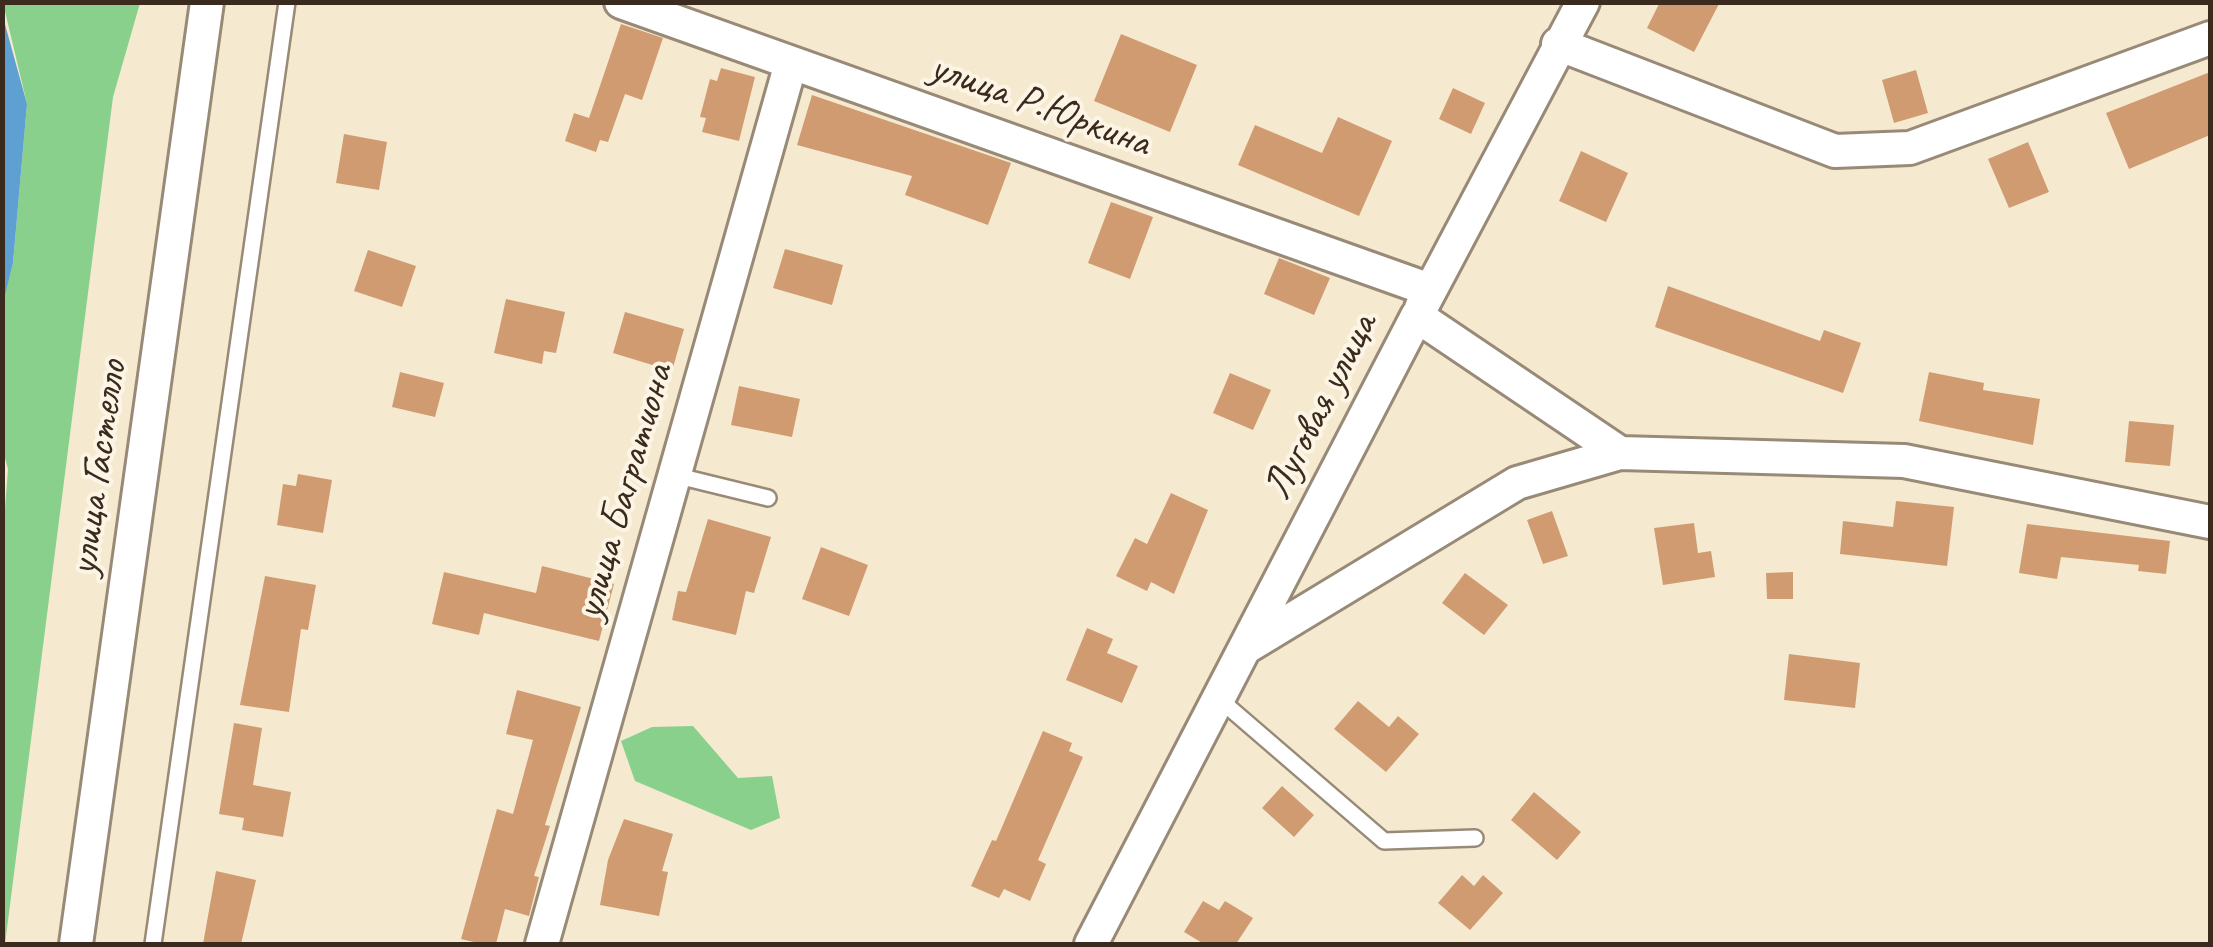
<!DOCTYPE html>
<meta charset="utf-8">
<style>
body{margin:0}
#map{position:relative;width:2213px;height:947px;overflow:hidden;background:#f5ead0;font-family:Caveat,sans-serif}
canvas{display:block}
.frame{position:absolute;inset:0;border:5px solid #3b2a1e;pointer-events:none}
</style>
<div id="map">
<canvas width="2213" height="947"></canvas>
<div class="frame"></div>
</div>
<script>
const c = document.querySelector('canvas').getContext('2d');
c.lineJoin = 'round';
function fill(path, color) { c.fillStyle = color; c.fill(path, 'evenodd'); }
function strokePath(path, color, width, dash) { c.strokeStyle = color; c.lineWidth = width; c.lineCap = dash ? 'butt' : 'round'; c.setLineDash(dash || []); c.stroke(path); }
function write(font, color, halo, rows, align = 'center') {
  c.font = font + ' Caveat,sans-serif'; c.lineWidth = 8; c.setLineDash([]); c.textBaseline = 'middle'; c.strokeStyle = halo; c.fillStyle = color; for (const [text, x, y, turn = 0] of rows) {
    c.save(); c.translate(x, y); c.rotate((+turn || 0) * Math.PI / 180); c.textAlign = isNaN(turn) ? turn : align; if (halo) c.strokeText(text, 0, 0); c.fillText(text, 0, 0); c.restore();
  }
}
fill(new Path2D(`
 M3 3H140L113 97 5 944 2 548 8 469 2 447V303L13 263 27 104Z
 M693 726 738 778 772 776 780 818 751 830 635 781 621 741 652 727Z`), '#88d08c');
fill(new Path2D(`
 M3 17 27 104 13 263 3 303Z`), '#5fa0d2');
fill(new Path2D(`
 M1660 2H1720L1694 52 1647 28Z
 M621 24 663 38 642 100 625 94 608 142 600 140 596 152 565 141 574 113 589 118Z
 M1121 34 1197 65 1170 132 1094 101Z
 M721 68 755 77 739 141 702 132 706 118 700 117 710 79 717 81Z
 M1916 70 1928 113 1894 123 1882 80Z
 M2210 72V135L2129 169 2106 113Z
 M1453 88 1485 103 1471 134 1439 119Z
 M812 95 1011 163 988 225 905 195 912 176 797 145Z
 M1338 117 1392 141 1359 216 1238 165 1255 125 1322 153Z
 M344 134 387 142 379 190 336 183Z
 M2028 142 2049 192 2009 208 1988 159Z
 M1581 151 1628 173 1606 222 1559 201Z
 M1111 202 1153 217 1130 279 1088 263Z
 M785 249 843 265 832 305 773 288Z
 M368 250 416 266 402 307 354 291Z
 M1279 258 1330 278 1314 315 1264 294Z
 M1668 286 1820 341 1824 330 1861 343 1843 393 1655 327Z
 M506 299 565 312 556 353 544 351 542 364 494 353Z
 M625 312 684 329 672 371 613 353Z
 M400 372 444 383 435 417 392 407Z
 M1929 372 1984 383 1983 390 2040 399 2033 445 1919 421Z
 M1230 373 1271 390 1253 430 1213 413Z
 M739 386 800 399 792 437 731 425Z
 M2129 421 2174 425 2170 466 2125 462Z
 M298 474 332 480 323 533 277 525 283 484 296 486Z
 M1171 493 1208 510 1174 594 1151 582 1147 591 1116 576 1135 538 1147 544Z
 M1896 501 1954 507 1947 566 1840 554 1843 521 1893 527Z
 M1552 511 1568 556 1543 564 1527 520Z
 M708 519 771 537 754 593 746 591 736 635 672 620 678 591 686 592Z
 M1694 523 1698 553 1711 551 1715 577 1663 585 1654 528Z
 M2027 524 2170 541 2166 574 2138 571 2139 565 2061 557 2057 579 2019 573Z
 M821 547 868 565 849 616 802 599Z
 M542 566 614 584 599 641 484 613 479 635 432 624 444 572 536 593Z
 M1793 572V599H1767L1766 573Z
 M1465 573 1508 605 1484 635 1442 603Z
 M265 576 316 585 308 630 301 629 289 712 240 705Z
 M1087 628 1113 639 1107 653 1138 666 1122 703 1066 680Z
 M1789 654 1860 663 1855 708 1784 700Z
 M517 690 581 707 545 825 550 826 534 876 539 877 529 916 505 909 496 944H482L461 939 497 809 513 814 533 740 506 734Z
 M1358 701 1389 727 1398 716 1419 734 1386 772 1334 729Z
 M234 723 262 728 253 785 291 792 283 837 242 830 244 818 219 814Z
 M1043 731 1072 743 1069 751 1083 757 1038 860 1046 864 1030 901 1004 889 999 898 971 886 992 840 996 841Z
 M1282 786 1314 815 1294 837 1262 808Z
 M1534 792 1581 832 1557 860 1511 820Z
 M624 819 673 834 662 871 668 872 659 916 600 905 608 860Z
 M216 871 256 880 241 944H203Z
 M1462 875 1474 886 1483 875 1503 893 1470 930 1438 903Z
 M1203 901 1219 910 1225 901 1253 918 1236 944H1204L1184 932Z`), '#d19b72');
const lane = new Path2D(`
 M674 475 768 498
 M1218 698 1384 841 1475 838
 M153 944 287 2`);
const street = new Path2D(`
 M621 2 1430 290
 M1558 44 1835 151 1910 148 2210 38
 M1421 308 1583 2
 M1245 648 1517 483 1620 453
 M76 944 207 2
 M542 944 791 63
 M1091 944 1417 316 1620 453 1904 461 2210 522`);
strokePath(lane, '#988a77', 20);
strokePath(street, '#988a77', 38);
strokePath(lane, '#fff', 15);
strokePath(street, '#fff', 32);
write('42px', '#3b2a1e', '#fcf5e5', [
 ["улица Р.Юркина",1040,106,20],
 ["Луговая улица",1321,407,-63],
 ["улица Гастелло",99,468,-82],
 ["улица Багратиона",625,492,-74]
]);
</script>
